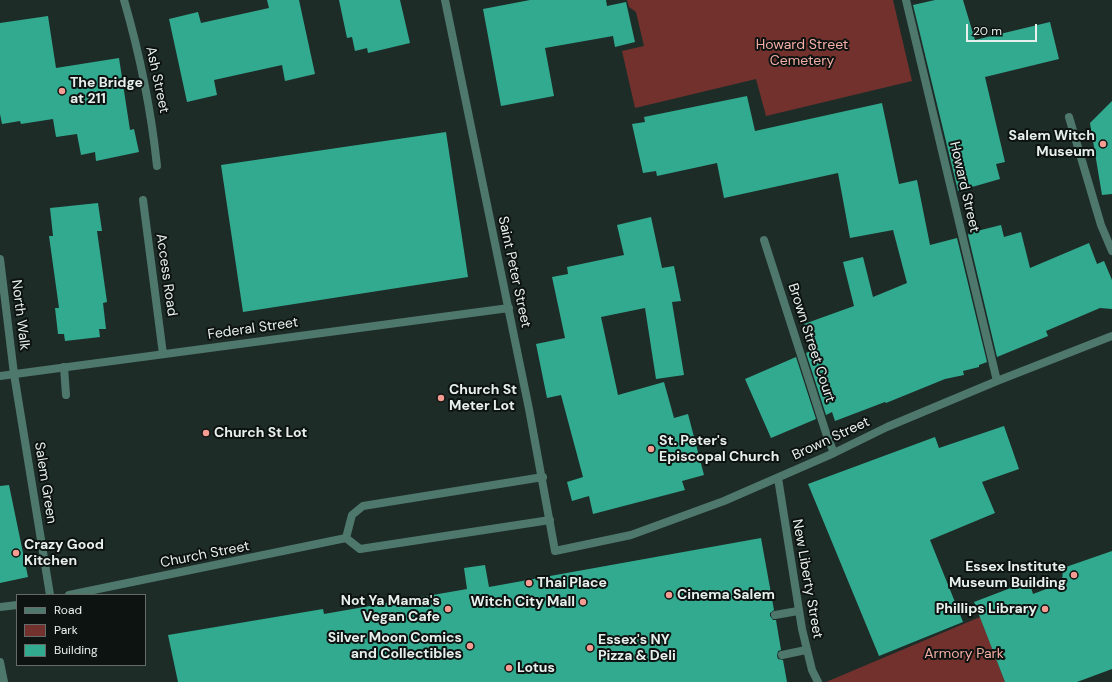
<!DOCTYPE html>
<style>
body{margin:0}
#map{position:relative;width:1112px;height:682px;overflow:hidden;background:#1e2c28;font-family:"DM Sans",sans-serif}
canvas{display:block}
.legend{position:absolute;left:16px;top:594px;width:130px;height:72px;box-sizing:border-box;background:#0d1311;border:1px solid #656b69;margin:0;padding:5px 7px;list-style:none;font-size:12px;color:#e8f0ed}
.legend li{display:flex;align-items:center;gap:8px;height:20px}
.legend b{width:20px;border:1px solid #656b69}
.scale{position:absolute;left:966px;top:24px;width:71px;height:18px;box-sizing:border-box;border:2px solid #e8f0ed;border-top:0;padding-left:5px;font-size:12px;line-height:14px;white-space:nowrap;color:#e8f0ed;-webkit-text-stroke:3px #0d1311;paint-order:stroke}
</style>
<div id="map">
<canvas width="1112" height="682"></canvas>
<ul class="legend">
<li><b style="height:5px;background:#4f786d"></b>Road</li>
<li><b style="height:11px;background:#72312d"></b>Park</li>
<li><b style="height:11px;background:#32aa8f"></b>Building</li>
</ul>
<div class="scale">20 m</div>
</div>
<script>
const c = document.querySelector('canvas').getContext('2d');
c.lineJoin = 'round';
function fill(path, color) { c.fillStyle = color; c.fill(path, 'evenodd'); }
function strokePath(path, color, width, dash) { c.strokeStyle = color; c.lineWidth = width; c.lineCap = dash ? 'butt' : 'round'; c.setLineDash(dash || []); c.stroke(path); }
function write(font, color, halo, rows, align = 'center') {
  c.font = font + ' "DM Sans",sans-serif'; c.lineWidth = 4; c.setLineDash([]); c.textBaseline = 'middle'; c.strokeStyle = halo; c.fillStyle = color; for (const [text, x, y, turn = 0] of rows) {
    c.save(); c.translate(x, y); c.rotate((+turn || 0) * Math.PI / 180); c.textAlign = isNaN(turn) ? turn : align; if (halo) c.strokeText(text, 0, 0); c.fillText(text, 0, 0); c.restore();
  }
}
fill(new Path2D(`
 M627 0H893L912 81 766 116 756 79 635 108 622 51 644 46 636 12 629 7Z
 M980 617 1005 682H826Z`), '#72312d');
fill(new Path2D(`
 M267 0H299L315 74 285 81 282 65 214 80 217 95 187 102 169 19 198 12 201 23 269 8Z
 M339 0H400L410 43 368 53 367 48 355 51 352 37 347 38Z
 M530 0H606L607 6 626 2 635 42 615 47 613 36 545 48 554 96 501 106 483 9Z
 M935 0H963L975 40 1050 22 1059 59 985 77 1005 162 996 164 1000 179 958 191 913 5Z
 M48 16 56 68 119 58 130 130 134 129 139 152 96 161 95 152 81 155 77 134 56 137 53 119 21 124 20 121 2 124 0 114V23Z
 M747 96 755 131 882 103 899 184 917 180 930 245 957 238 987 362 979 365V367L963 371 964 375 945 379 886 403 885 402 835 421 832 412 826 415 806 353 813 350 804 324 854 306 843 262 863 257 873 297 907 283 893 230 850 238 838 173 724 198 717 163 657 176 656 171 643 173 632 124 645 122 644 117Z
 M1112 101V194L1102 195 1090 123Z
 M446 132 468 277 243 312 221 165Z
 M98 203 102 231H97L107 302 103 303 106 329H99L100 337 65 341 64 334H58L55 308H59L49 236H53L50 208Z
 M651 217 662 268 674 266 681 301 672 302 684 375 656 379 645 308 601 317 618 395 664 382 674 418 688 414 704 475 682 481 685 490 593 514 589 496 572 501 567 482 583 477 561 395 547 398 536 344 565 338 552 277 568 274 567 267 624 255 617 225Z
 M1001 225 1004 237 1021 232 1030 268 1089 243 1097 264 1104 261 1112 280V309L1100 308 1046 331 1048 336 997 357 968 235 969 233Z
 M796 357 816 419 771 438 745 379Z
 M1004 426 1019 469 982 482 995 513 930 540 963 622 879 656 808 484 935 437 939 448Z
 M9 485 28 577 0 583V486Z
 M761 538 774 610 770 613V616L773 620H776L781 650 778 651 777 656 778 659 783 660 787 682H178L168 635 323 609 324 614 467 589 464 568 485 565 489 587Z
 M1112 551V669L1077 682H1005L974 602 1029 581 1033 594 1062 583 1063 568Z`), '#32aa8f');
strokePath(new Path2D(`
 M64 367 66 395
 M775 615 798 611
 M782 655 806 650`), '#4f786d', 8);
strokePath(new Path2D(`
 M143 200 163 354
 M0 259 14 374 50 595
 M0 662 4 682`), '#4f786d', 8);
strokePath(new Path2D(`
 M124 0C140 55 151 109 157 166
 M445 0 529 409 555 551 631 535 724 501 834 453 887 427 997 381 1112 336
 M906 0 997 381
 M1069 117 1101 225 1112 251
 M764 240 826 433 834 453
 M0 376 509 308
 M778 478 802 629 812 670 818 682
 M346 538 352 515 363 506 543 477
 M69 595 346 538 360 549 550 520
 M0 607 17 605`), '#4f786d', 8);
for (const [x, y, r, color] of [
 [62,91,4,"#f59c93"],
 [1103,144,4,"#f59c93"],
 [441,398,4,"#f59c93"],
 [206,433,4,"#f59c93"],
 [651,449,4,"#f59c93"],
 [16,553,4,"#f59c93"],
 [1074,575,4,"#f59c93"],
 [529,583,4,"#f59c93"],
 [669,595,4,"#f59c93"],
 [583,602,4,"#f59c93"],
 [448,609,4,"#f59c93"],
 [1045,609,4,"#f59c93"],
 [470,646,4,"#f59c93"],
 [590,648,4,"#f59c93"],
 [509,668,4,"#f59c93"]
]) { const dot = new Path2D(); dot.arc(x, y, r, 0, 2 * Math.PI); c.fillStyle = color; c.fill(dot); strokePath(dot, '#0d1311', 1.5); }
write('14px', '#f4ada5', '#0d1311', [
 ["Howard Street",802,45],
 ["Cemetery",802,61],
 ["Armory Park",964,654]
]);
write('14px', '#e8f0ed', '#0d1311', [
 ["Ash Street",157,80,78],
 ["Howard Street",964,187,77],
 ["Saint Peter Street",514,272,78],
 ["Access Road",166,275,82],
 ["North Walk",20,315,83],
 ["Federal Street",253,329,-8],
 ["Brown Street Court",811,343,72],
 ["Brown Street",831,439,-25],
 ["Salem Green",45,483,81],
 ["Church Street",205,555,-11],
 ["New Liberty Street",807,579,80]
]);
write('bold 14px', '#e8f0ed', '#0d1311', [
 ["The Bridge",70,83],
 ["at 211",70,99],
 ["Salem Witch",1095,136,"right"],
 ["Museum",1095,152,"right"],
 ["Church St",449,390],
 ["Meter Lot",449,406],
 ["Church St Lot",214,433],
 ["St. Peter's",659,441],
 ["Episcopal Church",659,457],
 ["Crazy Good",24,545],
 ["Kitchen",24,561],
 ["Essex Institute",1066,567,"right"],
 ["Museum Building",1066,583,"right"],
 ["Thai Place",537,583],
 ["Cinema Salem",677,595],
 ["Not Ya Mama's",440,601,"right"],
 ["Vegan Cafe",440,617,"right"],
 ["Witch City Mall",575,602,"right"],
 ["Phillips Library",1037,609,"right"],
 ["Silver Moon Comics",462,638,"right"],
 ["and Collectibles",462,654,"right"],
 ["Essex's NY",598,640],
 ["Pizza & Deli",598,656],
 ["Lotus",517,668]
], 'left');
</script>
